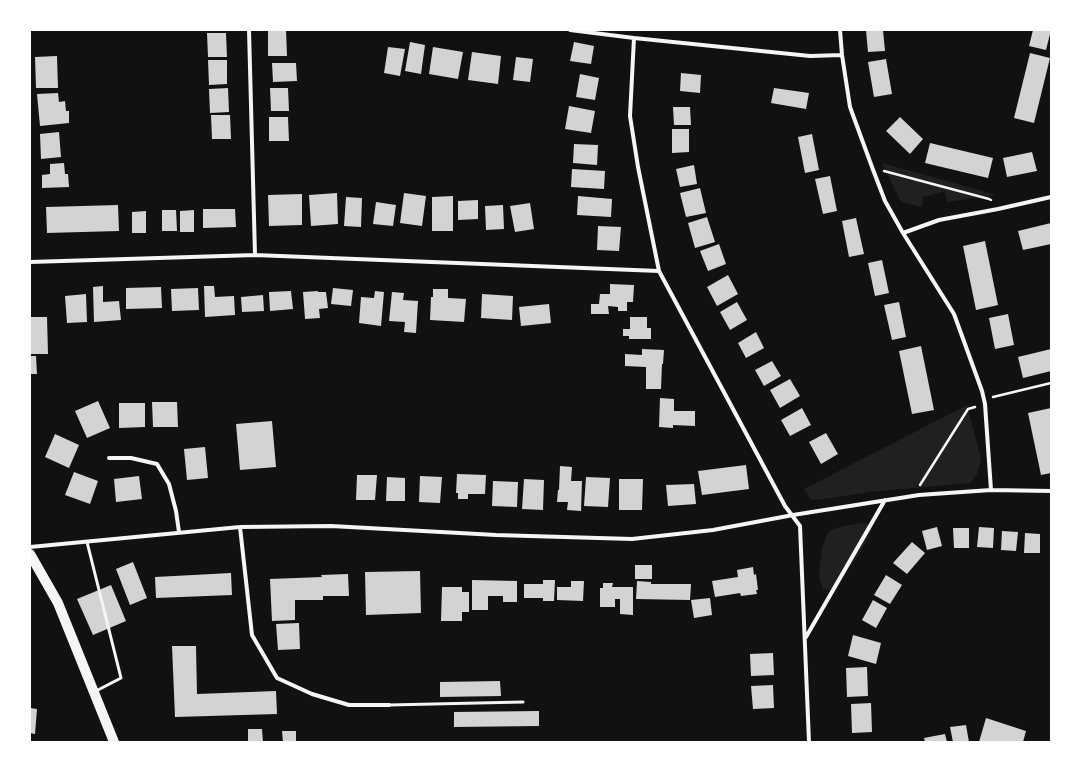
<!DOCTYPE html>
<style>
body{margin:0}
#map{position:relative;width:1081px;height:772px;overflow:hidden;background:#111;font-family:Quicksand,sans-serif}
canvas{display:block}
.frame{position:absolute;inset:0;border:31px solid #fff;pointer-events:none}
</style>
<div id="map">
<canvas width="1081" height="772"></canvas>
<div class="frame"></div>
</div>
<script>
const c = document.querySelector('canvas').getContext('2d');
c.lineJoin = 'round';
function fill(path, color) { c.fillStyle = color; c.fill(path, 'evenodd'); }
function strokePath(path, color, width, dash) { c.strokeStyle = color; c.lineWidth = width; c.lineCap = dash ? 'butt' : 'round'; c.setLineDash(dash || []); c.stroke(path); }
fill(new Path2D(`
 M882 163 997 195 947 202 945 191 923 197 922 207 901 202Z
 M967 405 981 459 977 474 970 483 870 492 824 499 811 500 804 489Z
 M861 523 869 524 872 529C864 549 846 576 830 590L823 589C822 586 821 583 820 580 818 571 822 537 830 531 839 526 851 525 861 523Z`), '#202020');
fill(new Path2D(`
 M268 30H286L287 56H268Z
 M866 30H883L885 51 868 52Z
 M1033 30H1051L1046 50 1029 46Z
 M207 33H226L227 57H208Z
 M410 42 425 45 421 74 405 71Z
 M574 42 594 46 591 64 570 61Z
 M388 47 405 49 400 76 384 73Z
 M433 47 463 52 458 79 429 74Z
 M472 52 501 56 498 84 468 80Z
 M1030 53 1050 58 1034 123 1014 118Z
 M57 56 58 88H36L35 57Z
 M516 57 533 59 530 82 513 80Z
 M886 59 892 94 874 97 868 62Z
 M208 60H227V84L209 85Z
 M272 63H296L297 81 273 82Z
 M681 73 701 75 700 93 680 91Z
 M580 74 599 78 595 100 576 97Z
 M228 88 229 112 210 113 209 89Z
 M270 88H288L289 111H271Z
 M774 88 809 93 806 109 771 103Z
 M58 93 59 102 65 101 66 111H69V123L40 126 37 94Z
 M569 106 595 111 591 133 565 129Z
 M673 107H690L691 125H674Z
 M211 115H230L231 139H212Z
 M269 117H288L289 141H269Z
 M900 117 923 139 910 154 886 131Z
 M672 129H689V152L672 153Z
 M59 132 61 157 41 159 40 134Z
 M812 134 819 170 805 173 798 137Z
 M930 143 993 158 988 178 925 163Z
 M574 144 598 145 597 165 573 163Z
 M1032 152 1037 171 1007 177 1003 158Z
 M64 163 65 174H68L69 187 42 188V175L50 174V164Z
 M694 165 697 184 680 187 676 169Z
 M572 169 605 171 604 189 571 187Z
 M830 176 837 211 823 214 815 179Z
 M700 188 706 213 686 217 680 193Z
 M337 193 338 224 311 226 309 195Z
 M404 193 426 196 422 226 400 223Z
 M302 194V225L269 226 268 195Z
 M453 196V231H432V197Z
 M578 196 612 199 611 217 577 215Z
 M346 197 362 198 361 227 344 226Z
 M478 200V219L458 220V201Z
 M376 202 396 205 393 226 373 224Z
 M530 203 534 229 515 232 510 206Z
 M118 205 119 231 47 233 46 207Z
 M503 205 504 229 486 230 485 206Z
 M203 209H235L236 227 203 228Z
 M162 210H176L177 231H162Z
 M194 210V232H180V211Z
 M146 211V233H132V212Z
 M707 217 715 242 695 248 688 223Z
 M856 218 864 254 849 257 842 221Z
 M1051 223V244L1023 250 1018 231Z
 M598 226 621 227 619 251 597 250Z
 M985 241 998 305 976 310 963 246Z
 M719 244 726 264 708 271 700 251Z
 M882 260 889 293 875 296 868 263Z
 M728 275 738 294 717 306 707 287Z
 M610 284 634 285 633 302H627V311H618V307L608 306 609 314H591V304H599L600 294H610Z
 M103 286V302L119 301 121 320 94 322 93 287Z
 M204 286H214L215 297 234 296 235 315 205 317Z
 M161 287 162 308 126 309V288Z
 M198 288 199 310 172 311 171 289Z
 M333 288 353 290 351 306 331 304Z
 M433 289H448V298L466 299 464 322 430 320 431 297H433Z
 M291 291 293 309 270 311 269 292Z
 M318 291V292H326L328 308 319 309 320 318 305 319 303 292Z
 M375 291 384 292 381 326 359 323 361 297 374 298Z
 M392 292 404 293 403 300 418 301 416 333 404 332 405 322 389 321Z
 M86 294 87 322 67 323 65 296Z
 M482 294 513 296 512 320 481 318Z
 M263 295 264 311 242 312 241 297Z
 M737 302 747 320 730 330 720 312Z
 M899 302 906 337 892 340 884 305Z
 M549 304 551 323 521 326 519 307Z
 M1008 314 1014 345 995 349 989 318Z
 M30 317H47L48 354H30Z
 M630 317H647V328H651V339H629V336H623V329H630Z
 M756 332 764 348 746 358 738 343Z
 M921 346 934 410 912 414 899 351Z
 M642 349 664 350 663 364H662L661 389H646V367L625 366V354L642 355Z
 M1051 349V371L1023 378 1018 357Z
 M30 356H36L37 374H30Z
 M772 361 781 376 764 386 755 370Z
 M790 379 800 396 780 408 770 390Z
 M660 398 674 399V411H695V426L673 425V428L659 427Z
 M98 401 110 428 87 438 75 411Z
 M152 402H177L178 427H153Z
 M119 403H145V427L119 428Z
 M802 408 811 425 790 436 781 420Z
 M1051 408V473L1041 475 1028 413Z
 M272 421 276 467 240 470 236 424Z
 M826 433 838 454 821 464 809 442Z
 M55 434 79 445 69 468 45 457Z
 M205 447 208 478 187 480 184 449Z
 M746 465 749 489 702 495 698 471Z
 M560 466 572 467 571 481H582L581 511 567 510 568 502H557L558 490H559Z
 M74 472 98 481 90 504 65 495Z
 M457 474 486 475 485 494H468V499H458V493H456Z
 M357 475H377L375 500H356Z
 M139 476 142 499 116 502 114 479Z
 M420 476 442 477 440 503 419 502Z
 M387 477 405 478V501H386Z
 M586 477 610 478 608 507 584 506Z
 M524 479 544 480 543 510 522 509Z
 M619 479H643L642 510H619Z
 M493 481 518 482 517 507 492 506Z
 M694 484 696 504 668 506 666 485Z
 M937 527 942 546 927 550 922 531Z
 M979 527 994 528 993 548 977 547Z
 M953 528H969V548H954Z
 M1002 531 1018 532 1016 551 1001 550Z
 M1025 533 1040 534V553H1024Z
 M912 542 925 553 907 574 893 563Z
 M133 562 147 598 130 605 116 569Z
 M635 565H652V579H635Z
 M753 567 754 575 756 574 758 590H756L757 594 741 596 740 593 715 597 712 581 738 577 737 570Z
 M420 571 421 613 366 615 365 572Z
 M231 573 232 595 156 598 155 577Z
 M348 574 349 596H323V600H295V620L272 621 270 579 322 577 321 575Z
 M886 575 902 585 890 604 874 595Z
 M472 580 517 581V602H503V596H488V610H472Z
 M543 580H555L554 601H543V598H524V584H543Z
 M571 581H584L583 601 557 600V587H571Z
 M637 581 651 582V584H691L690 600 636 599Z
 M603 583H613L612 587H633V615L620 614V599H615V607H600V588H603Z
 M111 585 126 621 93 635 77 599Z
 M442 587H462V592H469V612H462V621H441Z
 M710 598 712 615 694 618 691 600Z
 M873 600 887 608 876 628 862 620Z
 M299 623 300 649 278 650 276 624Z
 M853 635 881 643 876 664 848 656Z
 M172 646H196L197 694 276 691 277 714 175 717Z
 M773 653 774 675 751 676 750 654Z
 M867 667 868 696 847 697 846 668Z
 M500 681 501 696 440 697V682Z
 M773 685 774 708 753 709 751 686Z
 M871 703 872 732 852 733 851 704Z
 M30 708 37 709 35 734 30 733Z
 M539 711V726L454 727V712Z
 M986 718 1026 731 1023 742H979Z
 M966 725 969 742H953L950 727Z
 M248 729H262L263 742H248Z
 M282 731H296V742H283Z
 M945 734 947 742H925L924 738Z`), '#d3d3d3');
strokePath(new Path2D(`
 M884 171 989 199 991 200
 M993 397 1051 383
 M920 485 968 409 975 407`), '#f5f5f5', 2.5);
strokePath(new Path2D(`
 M87 542 121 678 96 691
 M389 705 523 702`), '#f5f5f5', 3);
strokePath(new Path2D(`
 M249 30 255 255
 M570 30 634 38 810 56 842 55
 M840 30 842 55 850 107 872 167 885 201 903 233 954 314 982 391 985 404 991 490
 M634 38 630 116 638 167 659 271 785 506 800 526 809 742
 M903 233 939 220 998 209 1051 197
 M30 262 255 255 659 271
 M109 458H131L157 464 169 484 176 511 179 532
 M240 527 252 635 277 678 312 694 349 705H389
 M30 547 240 527 331 526 496 535 632 539 713 530 793 515 919 495 991 490 1051 491
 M806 637 885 500`), '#f5f5f5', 4);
strokePath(new Path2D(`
 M30 554 58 603 114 742`), '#f5f5f5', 10);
</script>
